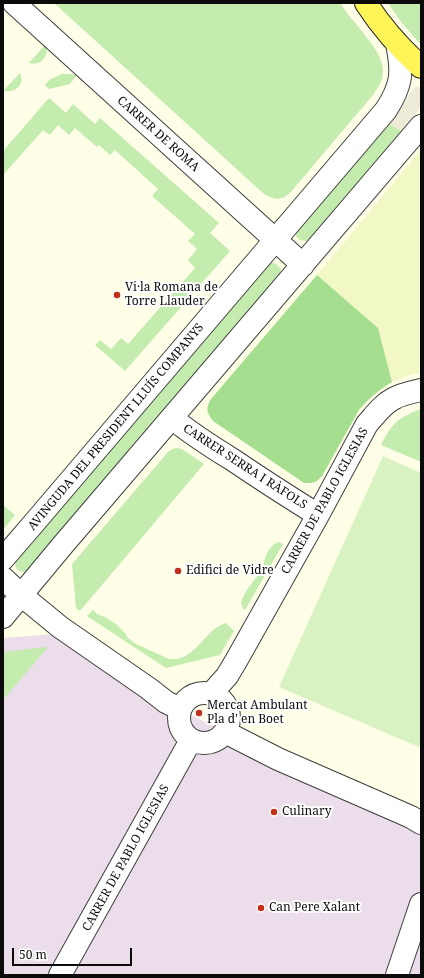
<!DOCTYPE html>
<meta charset="utf-8">
<style>
body{margin:0}
#map{position:relative;width:424px;height:978px;overflow:hidden;background:#ffffe8;font-family:"Noto Serif",serif}
canvas{display:block}
.frame{position:absolute;inset:0;border:4px solid #0b0b0b;pointer-events:none}
.scale{position:absolute;left:12px;top:948px;width:120px;height:18px;box-sizing:border-box;border:2px solid #0b0b0b;border-top:0;padding-left:5px;font-size:12px;line-height:14px;white-space:nowrap;color:#0b0b0b;-webkit-text-stroke:3px #fff;paint-order:stroke}
</style>
<div id="map">
<canvas width="424" height="978"></canvas>
<div class="frame"></div>
<div class="scale">50 m</div>
</div>
<script>
const c = document.querySelector('canvas').getContext('2d');
c.lineJoin = 'round';
function fill(path, color) { c.fillStyle = color; c.fill(path, 'evenodd'); }
function strokePath(path, color, width, dash) { c.strokeStyle = color; c.lineWidth = width; c.lineCap = dash ? 'butt' : 'round'; c.setLineDash(dash || []); c.stroke(path); }
function write(font, color, halo, rows, align = 'center') {
  c.font = font + ' "Noto Serif",serif'; c.lineWidth = 4; c.setLineDash([]); c.textBaseline = 'middle'; c.strokeStyle = halo; c.fillStyle = color; for (const [text, x, y, turn = 0] of rows) {
    c.save(); c.translate(x, y); c.rotate((+turn || 0) * Math.PI / 180); c.textAlign = isNaN(turn) ? turn : align; if (halo) c.strokeText(text, 0, 0); c.fillText(text, 0, 0); c.restore();
  }
}
fill(new Path2D(`
 M68 633 166 702 258 749 421 823V975H3V638Z`), '#ebddea');
fill(new Path2D(`
 M421 150V373L413 374 392 382 378 328 317 275Z`), '#f2f7c6');
fill(new Path2D(`
 M54 3H340C345 11 351 18 357 25 368 40 388 59 382 79 380 85 376 90 373 95L290 193C280 201 275 200 264 194Z
 M388 3H421V45L401 22Z
 M46 44C50 56 41 66 29 63Z
 M20 73C25 85 16 93 3 91Z
 M62 74H70L77 75 70 84 49 89 45 85 49 80Z
 M49 98 66 113 73 104 95 124 100 118 219 223 210 233 230 251 125 371 95 345 100 340 111 349 121 338 128 344 195 268 188 260 197 249 188 241 195 234 152 196 158 189 115 150 110 155 99 145 97 147 75 128 69 135 58 125 50 135 43 130 3 175V151Z
 M389 121 391 125 402 131 312 237 306 241 300 240 296 236V231Z
 M269 263C275 262 278 265 281 269L280 274 273 284 152 422 28 571C19 574 13 568 16 560Z
 M421 409V462L381 445C392 423 399 417 421 409Z
 M177 448 182 449 204 464 80 611 76 608 72 564 168 452 172 449Z
 M3 505 15 515 3 530Z
 M278 542 283 544 245 610 243 609 241 603C245 588 256 581 262 568 264 565 264 562 265 558 267 551 272 545 278 542Z
 M93 610 97 614 105 617 116 624 125 633 128 638 136 644 169 659C188 661 198 645 210 633 215 628 220 625 226 623L234 631 220 655 166 668 87 616Z
 M46 647 47 648 3 700V652Z`), '#c4ecaf');
fill(new Path2D(`
 M317 275 378 328 392 382C379 390 369 398 359 410L322 476C316 483 313 483 304 483L213 421C207 412 205 409 211 399Z`), '#a4de8e');
fill(new Path2D(`
 M383 456 421 473V748L279 687Z`), '#d9f2c2');
fill(new Path2D(`
 M416 86 421 88V107L402 131 391 125 389 121Z`), '#eeecd8');
const minor = new Path2D(`
 M14 3 303 265
 M172 418C191 434 212 447 233 460 261 479 289 497 318 515
 M3 559 34 523 386 110C402 85 403 73 397 44
 M3 578 21 595 60 627 148 688 166 702 180 709
 M3 617 62 546 421 126
 M179 718a25 25 0 1 1 50 0a25 25 0 1 1-50 0Z
 M211 694 227 676 236 661 318 515 367 424C375 415 383 404 393 399 401 394 412 392 421 390
 M225 732 278 759 411 817 421 823
 M60 975 191 740
 M397 975 421 904`);
const major = new Path2D(`
 M366 3C382 28 399 47 421 67`);
strokePath(minor, '#3e3e3e', 24);
strokePath(major, '#1c1c1c', 24);
strokePath(minor, '#fff', 22);
strokePath(major, '#fff458', 22);
for (const [x, y, r, color] of [
 [117,295,4,"#c42f19"],
 [178,571,4,"#c42f19"],
 [199,713,4,"#c42f19"],
 [274,812,4,"#c42f19"],
 [261,908,4,"#c42f19"]
]) { const dot = new Path2D(); dot.arc(x, y, r, 0, 2 * Math.PI); c.fillStyle = color; c.fill(dot); strokePath(dot, '#fff', 1.5); }
write('12px', '#0b0b0b', '#fff', [
 ["CARRER DE ROMA",158,134,42],
 ["AVINGUDA DEL PRESIDENT LLUÍS COMPANYS",116,427,-50],
 ["CARRER SERRA I RÀFOLS",245,467,33],
 ["CARRER DE PABLO IGLESIAS",325,501,-61],
 ["CARRER DE PABLO IGLESIAS",126,858,-61]
]);
write('12px', '#0b0b0b', '#fff', [
 ["Vi·la Romana de",125,288],
 ["Torre Llauder",125,302],
 ["Edifici de Vidre",186,571],
 ["Mercat Ambulant",207,706],
 ["Pla d' en Boet",207,720],
 ["Culinary",282,812],
 ["Can Pere Xalant",269,908]
], 'left');
</script>
